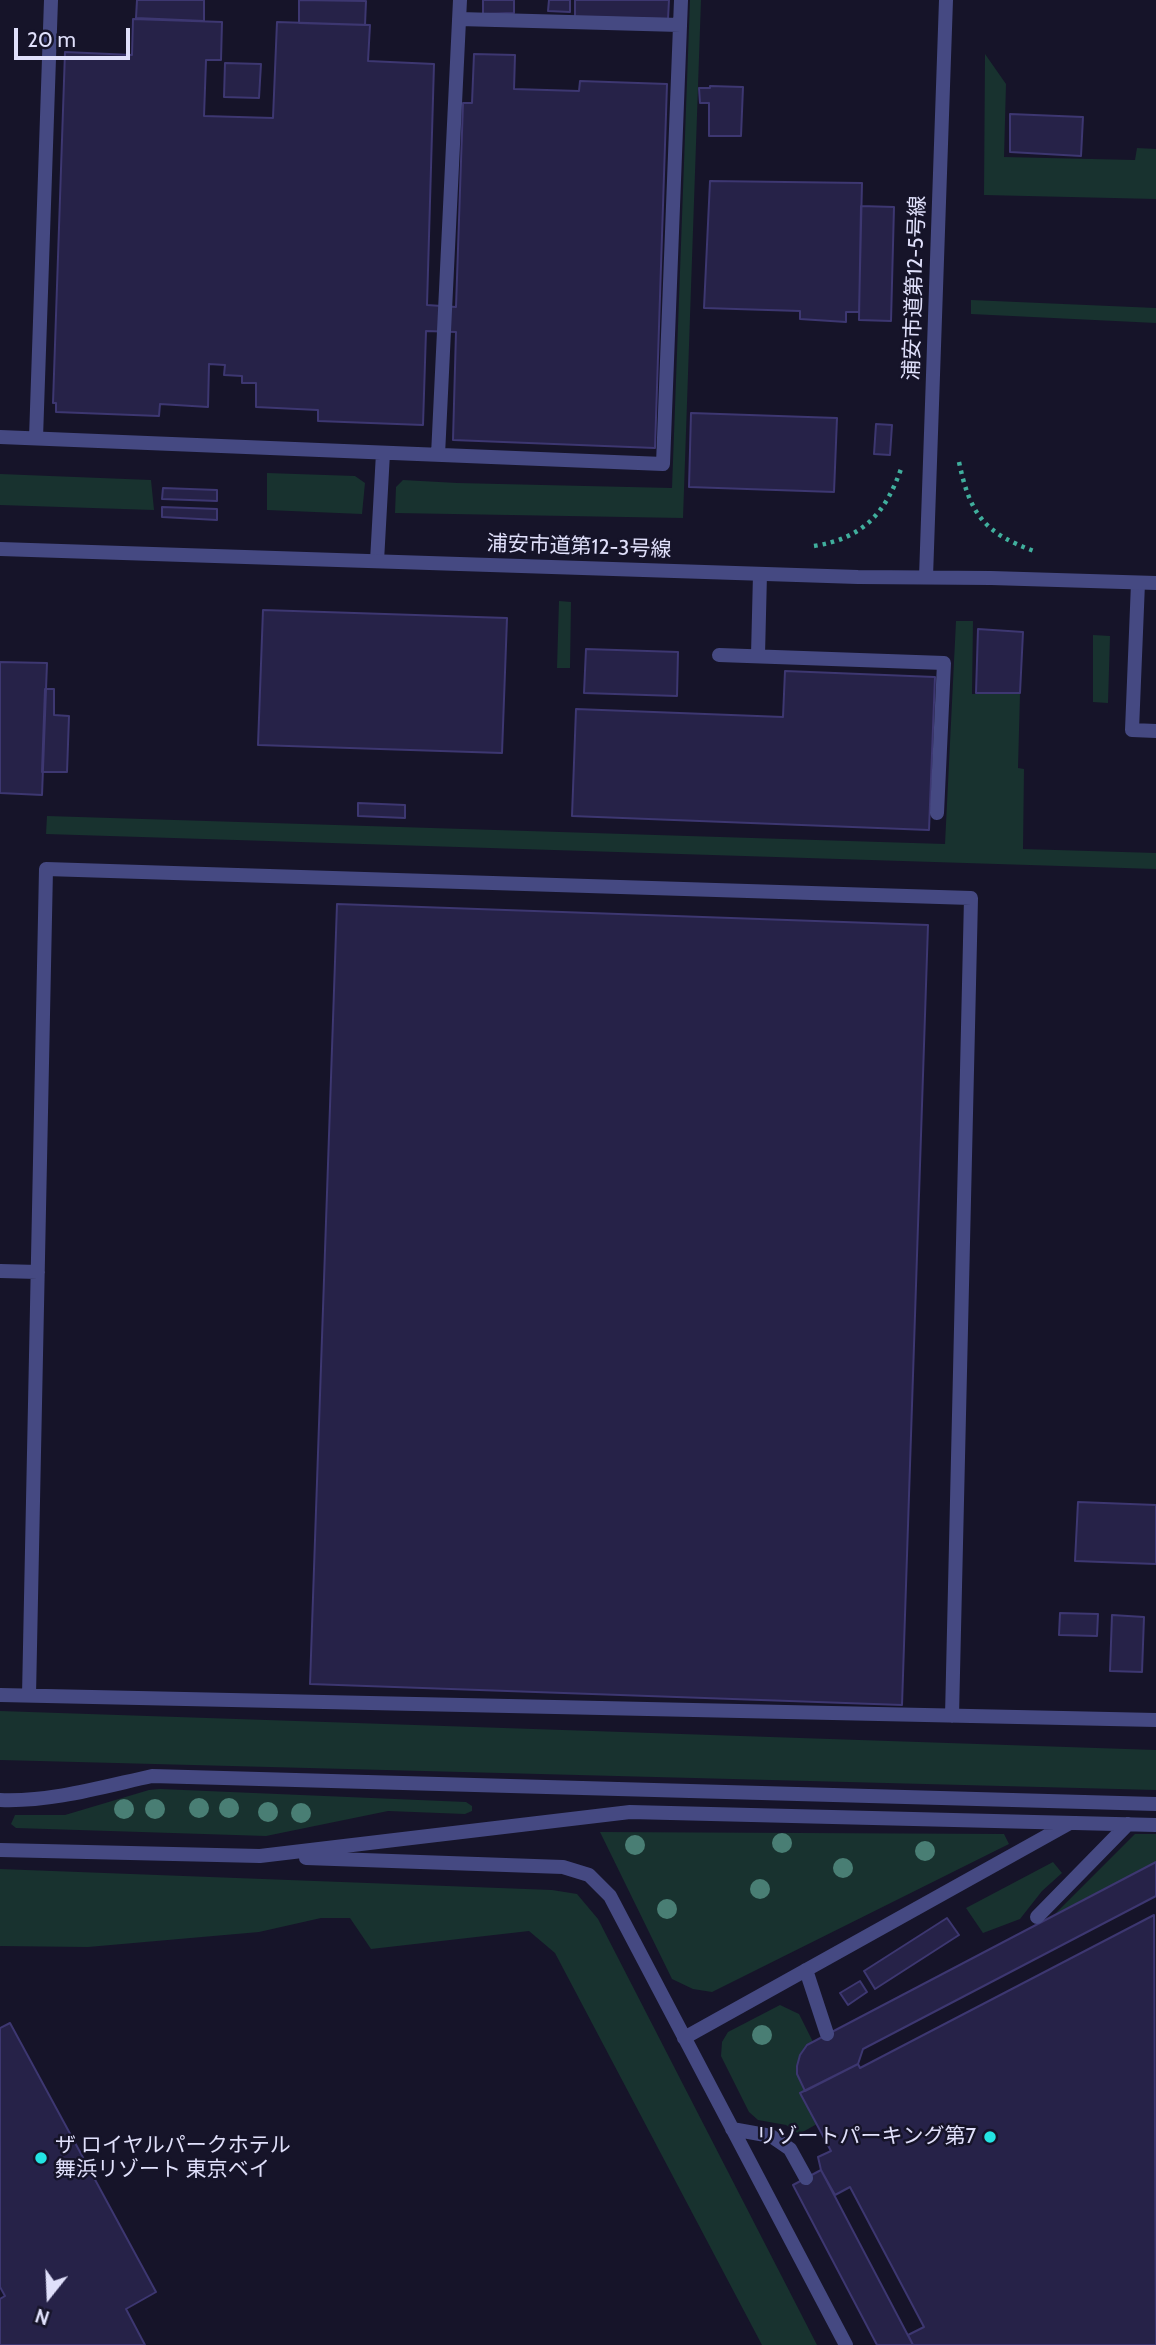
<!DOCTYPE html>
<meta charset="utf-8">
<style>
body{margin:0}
#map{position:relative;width:1156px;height:2345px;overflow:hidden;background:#161429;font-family:Cabin,sans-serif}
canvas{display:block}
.north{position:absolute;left:14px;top:2261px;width:70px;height:70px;-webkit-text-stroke:5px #161429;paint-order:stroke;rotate:198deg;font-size:19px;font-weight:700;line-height:28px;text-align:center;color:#e0e0fb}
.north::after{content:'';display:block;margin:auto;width:24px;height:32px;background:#e0e0fb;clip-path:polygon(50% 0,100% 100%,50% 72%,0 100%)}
.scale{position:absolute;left:14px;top:28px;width:116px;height:32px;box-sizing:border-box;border:4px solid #e0e0fb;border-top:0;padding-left:9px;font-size:21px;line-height:24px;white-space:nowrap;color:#e0e0fb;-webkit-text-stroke:5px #161429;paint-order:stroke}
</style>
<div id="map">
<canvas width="1156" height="2345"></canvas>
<div class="north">N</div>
<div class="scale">20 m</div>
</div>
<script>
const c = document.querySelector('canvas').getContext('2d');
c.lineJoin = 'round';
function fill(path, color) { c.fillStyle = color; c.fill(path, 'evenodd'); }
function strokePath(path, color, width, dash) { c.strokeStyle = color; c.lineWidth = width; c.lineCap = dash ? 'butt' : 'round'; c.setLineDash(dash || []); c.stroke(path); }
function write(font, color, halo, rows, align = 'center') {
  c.font = font + ' Cabin,"Noto Sans JP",sans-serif'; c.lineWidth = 5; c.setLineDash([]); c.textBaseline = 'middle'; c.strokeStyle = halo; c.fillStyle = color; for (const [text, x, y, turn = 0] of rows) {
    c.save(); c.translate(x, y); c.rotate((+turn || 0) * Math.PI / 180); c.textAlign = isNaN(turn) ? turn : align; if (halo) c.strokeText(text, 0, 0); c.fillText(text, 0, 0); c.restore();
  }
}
fill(new Path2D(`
 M690 0H701L683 518 395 513 396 487 403 480 457 483 672 488Z
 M985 54 1006 84 1004 157 1135 160 1137 148 1156 149V199L984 195Z
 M971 300 1156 308V323L971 314Z
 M267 473 355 476 365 483 362 514 267 510Z
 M0 474 151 480 154 510 0 505Z
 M559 601 571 602 570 668H557Z
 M956 621H973L972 694 1020 693 1018 768 1024 769 1023 849 1156 853V869L46 834 47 816 945 844Z
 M1093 635 1110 636 1108 703 1093 702Z
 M0 1711 1156 1750V1790L0 1760Z
 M160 1789 466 1802 472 1806V1811L465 1814 388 1811 266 1836 16 1828 11 1824 15 1815H65L149 1790Z
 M600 1832 1004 1834 1009 1844 712 1992 693 1989 672 1979Z
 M1135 1834H1156V1862L1055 1914Z
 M1053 1862 1062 1873 1042 1891 1020 1919 983 1933 966 1908Z
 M0 1869 552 1890 577 1894 598 1919 817 2345H762L555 1953 529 1931 371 1949 350 1918H321L259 1932 88 1947 0 1946Z
 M780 2005 799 2014 813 2042C801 2050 796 2060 797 2074L817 2124 799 2134 786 2125 758 2120 749 2112 721 2056 722 2042 728 2032Z`), '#18322f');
const building = new Path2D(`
 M137 0H204V21L136 18Z
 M299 0 366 1 365 25 299 23Z
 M483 0H514V13L483 14Z
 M549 0H570V12L548 11Z
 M575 0H669L668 19 575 17Z
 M133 19 222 22 221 60H206L204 116 273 118 277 22 370 25 368 61 434 64 427 305 456 307 463 103H472L474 54 515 55 514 89 579 91 580 81 667 84 655 448 453 440 456 332 426 331 423 425 318 421V410L256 407V383H242V376L224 375 225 365 209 364 208 407 160 404 159 416 56 412V403H53L65 52 132 55Z
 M225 63 261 64 259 98 224 97Z
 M710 86 743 87 741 136H709V103H700L699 88H710Z
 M1010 114 1083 117 1081 156 1010 152Z
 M710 181 862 183 859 312H846V322L800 319V311L704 308Z
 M861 206 894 207 891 321 859 320Z
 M691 413 837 418 834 492 689 487Z
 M876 424 892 425 890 455 874 454Z
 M163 488 217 490V501L162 499Z
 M162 507 217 509V520L162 517Z
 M263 610 507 618 502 753 258 745Z
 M978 629 1023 632 1020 693H976Z
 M586 649 678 652 677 696 584 693Z
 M0 662 47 663 42 795 0 793Z
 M785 671 935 677 929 830 572 816 576 709 783 717Z
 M45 689H54V715L69 716 67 772H42Z
 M358 803 405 805V818L358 816Z
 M337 904 928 925 902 1705 310 1684Z
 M1078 1502 1156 1505V1564L1075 1561Z
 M1060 1613 1098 1614 1097 1636 1059 1635Z
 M1112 1615 1144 1617 1142 1672 1110 1671Z
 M1156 1862V1896L863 2049 858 2064 805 2091 797 2074V2066L800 2055 807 2045Z
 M1154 1915 1156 2345H913L908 2335 924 2327 850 2187 835 2195 821 2170 818 2157 831 2151 800 2093 858 2064 860 2068Z
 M947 1918 959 1935 875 1989 864 1971Z
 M860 1981 867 1992 848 2005 840 1993Z
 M10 2023 156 2292 126 2309 145 2345H0V2299L5 2296 0 2287V2028Z
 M821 2170 913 2345H877L793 2185Z`);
fill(building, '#262248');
strokePath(building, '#3d3771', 2);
strokePath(new Path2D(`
 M959 462C970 514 984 533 1034 551
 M814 546C863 538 885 514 901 469`), '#40af9d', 4.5, [3.5, 5]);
strokePath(new Path2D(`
 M459 19 680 25
 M0 437 663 464 681 0
 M36 438 51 0
 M438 455 460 0
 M377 561 383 453
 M1138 583 1132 730 1156 731
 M719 655 944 663 937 813
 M758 655 760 574
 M0 1271 38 1272
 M0 1695 1156 1720
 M29 1695 46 869 971 898 952 1716
 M0 1800C52 1802 102 1787 152 1776L1156 1804
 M0 1850 260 1856 630 1812 1156 1825
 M306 1858 563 1867 589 1875 610 1896 846 2345
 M1037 1917 1128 1824
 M806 1970 827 2034
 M684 2038 1070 1823
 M732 2129 771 2136 790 2149 806 2178`), '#454982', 14);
strokePath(new Path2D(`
 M0 549 858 577 991 578 1156 583
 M926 577 946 0`), '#454982', 14);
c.fillStyle = '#497e74';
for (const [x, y] of [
 [199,1808],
 [229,1808],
 [124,1809],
 [155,1809],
 [268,1812],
 [301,1813],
 [782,1843],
 [635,1845],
 [925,1851],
 [843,1868],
 [760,1889],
 [667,1909],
 [762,2035]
]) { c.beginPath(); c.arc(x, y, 10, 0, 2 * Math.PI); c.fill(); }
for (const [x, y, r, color] of [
 [990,2137,7,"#23e4e3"],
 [41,2158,7,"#23e4e3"]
]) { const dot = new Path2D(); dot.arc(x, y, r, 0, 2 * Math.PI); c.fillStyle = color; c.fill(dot); strokePath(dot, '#161429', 2.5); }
write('21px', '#e0e0fb', '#161429', [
 ["浦安市道第12-5号線",915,288,-88],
 ["浦安市道第12-3号線",579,547,2]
]);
write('21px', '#e0e0fb', '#161429', [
 ["リゾートパーキング第7",976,2137],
 ["ザ ロイヤルパークホテル",55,2146,"left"],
 ["舞浜リゾート 東京ベイ",55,2170,"left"]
], 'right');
</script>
